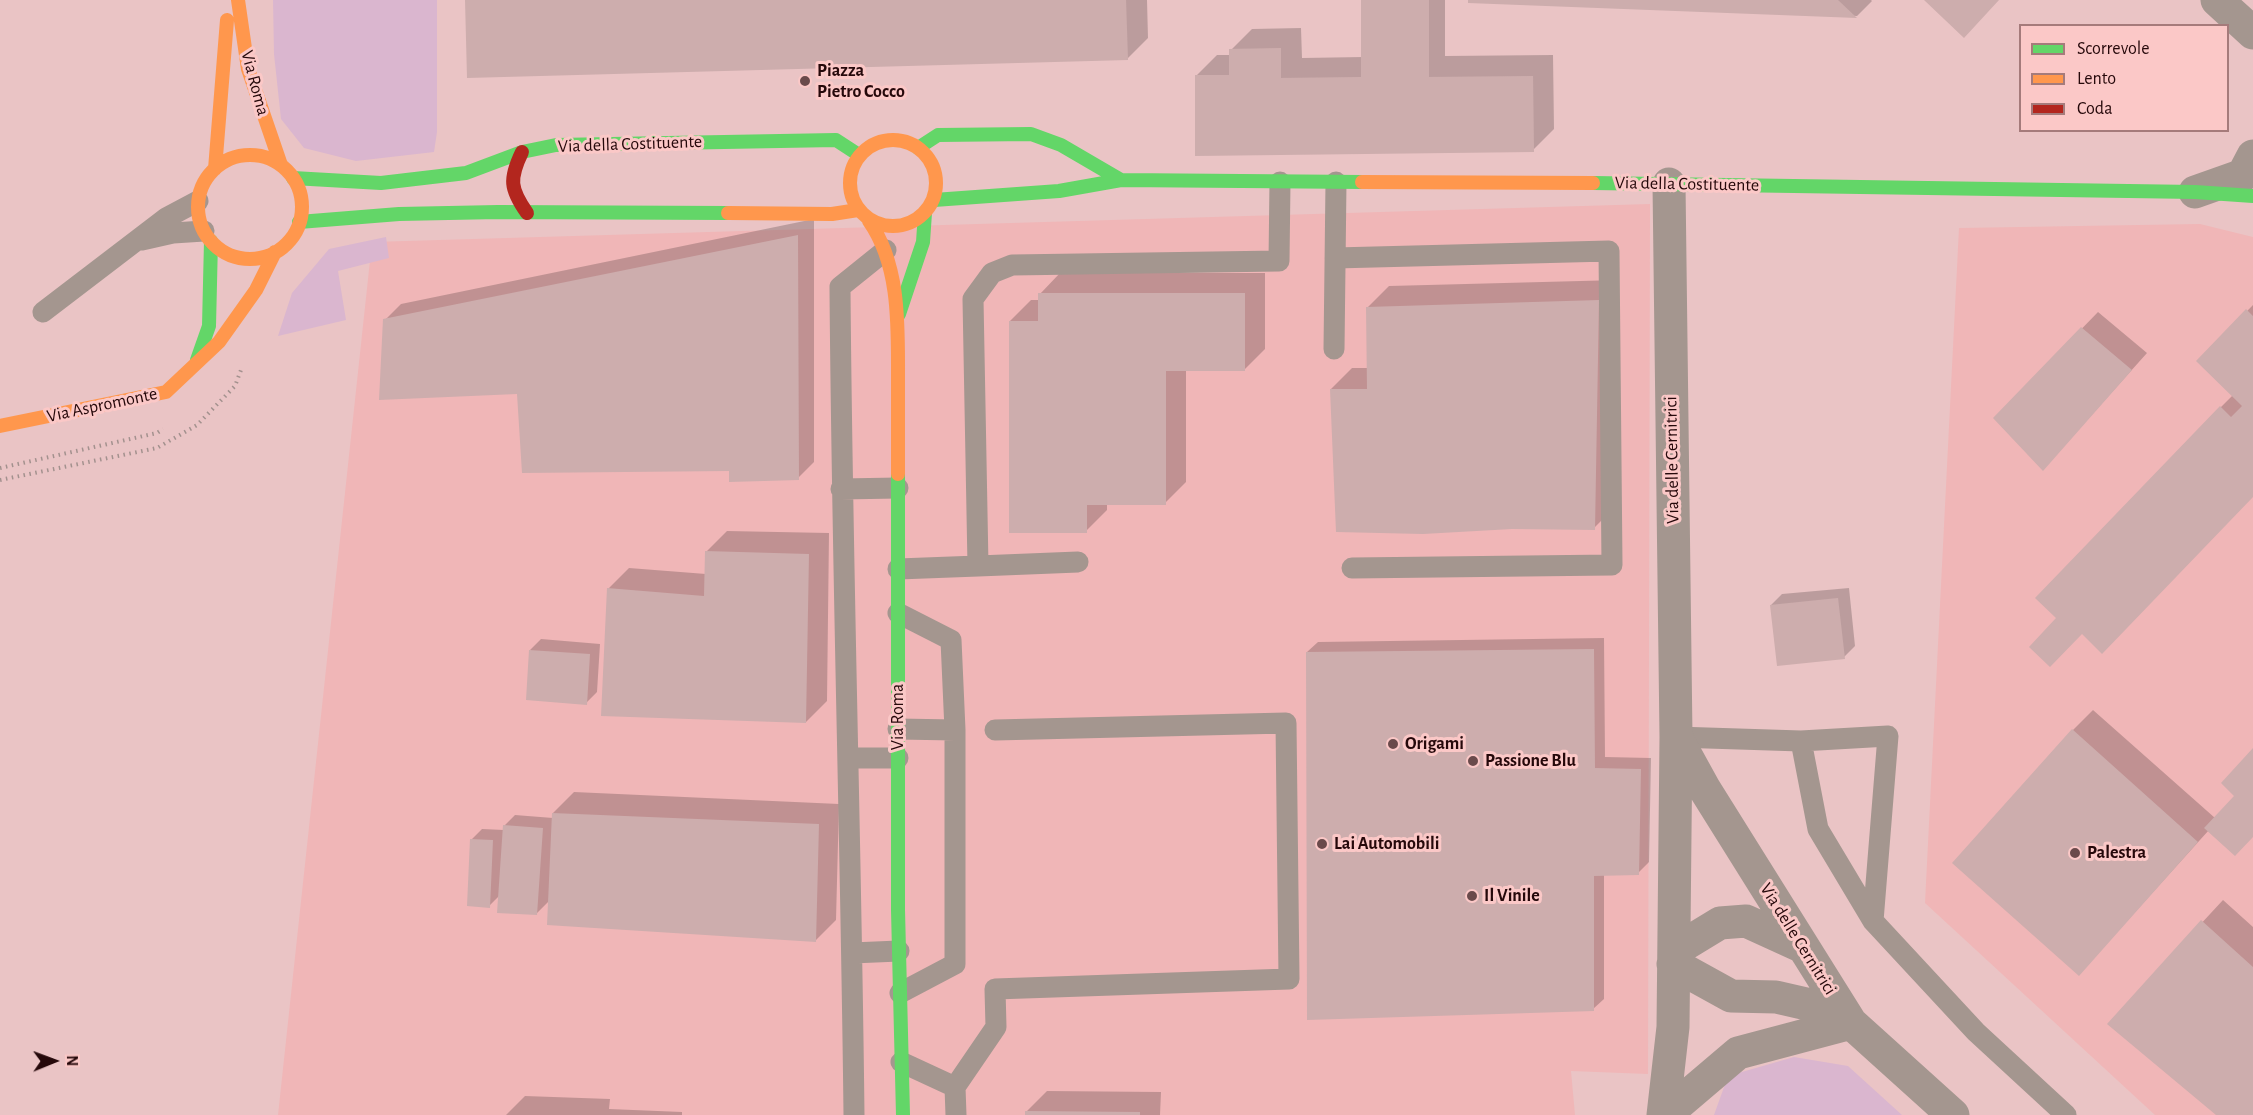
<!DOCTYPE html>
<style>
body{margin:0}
#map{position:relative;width:2253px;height:1115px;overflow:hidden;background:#eac4c5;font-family:"Alegreya Sans",sans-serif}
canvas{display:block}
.legend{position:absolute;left:2019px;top:24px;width:210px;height:108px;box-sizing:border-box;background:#fbc8c7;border:2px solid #a57b7b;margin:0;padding:8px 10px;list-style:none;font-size:18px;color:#25080a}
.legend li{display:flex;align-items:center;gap:12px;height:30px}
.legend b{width:30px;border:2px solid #a57b7b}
.north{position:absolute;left:24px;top:1031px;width:60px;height:60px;-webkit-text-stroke:4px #fbc8c7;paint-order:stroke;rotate:89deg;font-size:16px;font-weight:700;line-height:24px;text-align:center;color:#25080a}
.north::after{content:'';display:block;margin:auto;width:21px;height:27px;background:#25080a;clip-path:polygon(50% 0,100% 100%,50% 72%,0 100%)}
</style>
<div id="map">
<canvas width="2253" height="1115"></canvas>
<ul class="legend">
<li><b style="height:8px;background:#63d668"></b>Scorrevole</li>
<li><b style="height:8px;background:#ff974d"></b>Lento</li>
<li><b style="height:8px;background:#b3261e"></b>Coda</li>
</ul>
<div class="north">N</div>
</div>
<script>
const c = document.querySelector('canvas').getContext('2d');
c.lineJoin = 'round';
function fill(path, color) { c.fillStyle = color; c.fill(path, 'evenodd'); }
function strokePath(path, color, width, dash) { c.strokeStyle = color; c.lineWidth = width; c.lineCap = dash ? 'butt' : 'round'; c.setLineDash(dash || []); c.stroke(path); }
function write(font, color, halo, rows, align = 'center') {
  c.font = font + ' "Alegreya Sans",sans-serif'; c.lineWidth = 6; c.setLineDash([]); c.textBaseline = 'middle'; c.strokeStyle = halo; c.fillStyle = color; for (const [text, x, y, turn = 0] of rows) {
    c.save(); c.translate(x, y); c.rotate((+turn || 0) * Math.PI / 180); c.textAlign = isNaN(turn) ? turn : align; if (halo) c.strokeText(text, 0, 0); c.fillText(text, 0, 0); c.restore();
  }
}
fill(new Path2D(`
 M1650 204 1648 1074 1571 1071 1575 1115H278L372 242Z
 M2200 224 2253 237V1115H2155L1925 903 1959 228Z`), '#f0b6b7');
fill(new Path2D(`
 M273 0H437V132L434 152 356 161 304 148 281 119 274 54Z
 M386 237 389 258 338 271 346 320 278 336 292 293 329 249Z
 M1794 1057 1848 1066 1902 1115H1714L1728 1076Z`), '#dab6cf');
fill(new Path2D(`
 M467 0H1147L1148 38 1127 59Z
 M1363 0H1445V56L1553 55 1554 129 1533 150 1196 76 1217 55H1231V50L1252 29 1301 28 1302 58 1363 57Z
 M1470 0H1871L1872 1 1857 16Z
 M814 219V462L798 478 730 469 385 320 401 304Z
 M1060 273H1265V349L1245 369H1186V482L1165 503H1107V510L1086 531 1010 321 1031 300H1040V294Z
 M1619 280 1615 507 1594 528 1331 389 1352 368H1369L1368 307 1389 286Z
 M2253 305V496L2083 632 2058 618 2221 407 2233 395 2198 361Z
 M2098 312 2147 353 2043 469 1995 418Z
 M727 531 829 533 827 701 806 722 608 589 629 568 706 574V552Z
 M1849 588 1855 646 1844 657 1771 605 1782 594Z
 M1604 638 1605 757 1651 758 1649 862 1638 873 1604 874V999L1593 1009 1307 652 1318 642Z
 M541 639 600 644 597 692 586 703 530 650Z
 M2093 710 2215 818 2236 796 2253 750V836L2209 830 2079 974 2073 730Z
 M574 792 839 804 836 920 815 941 550 900 536 914 500 895 489 906 471 840 482 829 504 830V826L515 815 553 818V813Z
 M2223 900 2253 927V1115H2218L2109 1023Z
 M1047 1091 1161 1092 1160 1115H1026V1112Z
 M525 1096 610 1099 609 1109 682 1112V1115H506Z`), '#0003');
fill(new Path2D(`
 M465 0H1126L1128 60 467 78Z
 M1361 0H1429V77L1533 76 1534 152 1195 156V75H1229V49L1281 48V78L1361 77Z
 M1468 0H1838L1857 18 1468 3Z
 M1924 0H1999L1964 38Z
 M798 235 799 480 729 482V471L522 473 517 394 379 400 383 319Z
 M1038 293H1245V371H1166V505H1087V533H1009V321H1038Z
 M1599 300 1595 530 1512 529 1423 534 1336 532 1330 389H1367L1366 307Z
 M2246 309 2253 316V497L2102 654 2082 634 2050 667 2029 647 2056 618 2035 598 2220 406 2231 417 2242 406 2196 361Z
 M2081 327 2132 370 2043 471 1993 418Z
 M705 551 809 554 806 723 601 716 607 588 704 596Z
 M1838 598 1845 659 1777 666 1770 605Z
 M1594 649 1595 768 1641 769 1639 875 1594 876V1011L1307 1020 1306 652Z
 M529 650 590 654 587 705 526 700Z
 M2072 729 2198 842 2079 976 1952 863Z
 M2253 748V837L2235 856 2204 828 2234 796 2221 783Z
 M552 813 819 824 816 942 547 925Z
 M503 825 543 828 537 915 497 913Z
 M470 839 493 840 490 908 467 906Z
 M2201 920 2253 967V1115H2216L2107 1024Z
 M1025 1111 1140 1112V1115H1025Z`), '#cdadad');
strokePath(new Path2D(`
 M0 468 157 433 163 429
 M0 480 157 448 197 425 235 386 241 370`), '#a3918e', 4, [1.5, 4.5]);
strokePath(new Path2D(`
 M142 240 173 233 204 231
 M1335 258 1609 251 1612 565 1352 568
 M43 312 166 218 198 201
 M1334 349 1336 182
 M841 489 898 488
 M1078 562 978 566 973 299 992 273 1012 265 1279 261 1280 182
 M898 569 978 566
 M898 613 951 640 955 730V964L900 993
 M898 729 955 730
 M1676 737 1801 741
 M848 758H898
 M1873 921 1888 736 1801 741 1818 829 1873 921 1976 1032 2066 1115
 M852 953 899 951
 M901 1062 955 1087 956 1115
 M955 1087 996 1027 995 989 1289 979 1286 723 995 730
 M854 1115C851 839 842 563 840 287L886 250`), '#a4968f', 21);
strokePath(new Path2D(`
 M2217 0 2253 33
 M2195 192 2243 175 2253 156
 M1677 739 1704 788 1851 1023 1953 1115
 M1674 951 1720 923 1746 921 1803 947
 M1673 964 1731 996 1776 997 1824 1008 1851 1023
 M1663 1115 1673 1027 1676 737 1669 184
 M1665 1115 1738 1053 1851 1023`), '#a4968f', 33);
strokePath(new Path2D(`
 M918 148 938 135 1031 134 1061 145 1121 180
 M293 178 381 183 466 173 522 152 556 145 836 140 859 155
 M1593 183 2195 192 2253 196
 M934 200 1059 191 1121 180 1362 182
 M299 222 399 214 498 212 728 213
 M899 314 923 242 925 213
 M197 360 209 326 211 241
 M898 474V910L903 1115`), '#63d668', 14);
strokePath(new Path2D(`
 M238 0 248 69 281 165
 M850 183a43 43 0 1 1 86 0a43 43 0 1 1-86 0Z
 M198 207a52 52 0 1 1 104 0a52 52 0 1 1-104 0Z
 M215 169 227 20
 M1362 182 1593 183
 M728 213 832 214 858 210
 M869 221C900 265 898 325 898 377 898 409 898 442 898 474
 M0 426 166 392 219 342 256 290 275 252`), '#ff974d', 14);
strokePath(new Path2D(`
 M522 152C509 179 510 189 527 213`), '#b3261e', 14);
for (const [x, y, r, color] of [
 [805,81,6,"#6a4a4b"],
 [1393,744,6,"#6a4a4b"],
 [1473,761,6,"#6a4a4b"],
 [1322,844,6,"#6a4a4b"],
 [2075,853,6,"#6a4a4b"],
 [1472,896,6,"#6a4a4b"]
]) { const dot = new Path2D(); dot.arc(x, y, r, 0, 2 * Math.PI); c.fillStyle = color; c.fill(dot); strokePath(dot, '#fbc8c7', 2); }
write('bold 18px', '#25080a', '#fbc8c7', [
 ["Piazza",817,71],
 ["Pietro Cocco",817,92],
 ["Origami",1405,744],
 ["Passione Blu",1485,761],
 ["Lai Automobili",1334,844],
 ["Palestra",2087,853],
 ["Il Vinile",1484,896]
], 'left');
write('18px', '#25080a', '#fbc8c7', [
 ["Via Roma",255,83,75],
 ["Via della Costituente",630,144,-2],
 ["Via della Costituente",1687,184,1],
 ["Via Aspromonte",102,405,-12],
 ["Via delle Cernitrici",1672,460,-91],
 ["Via Roma",898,717,-90],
 ["Via delle Cernitrici",1798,939,58]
]);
</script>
